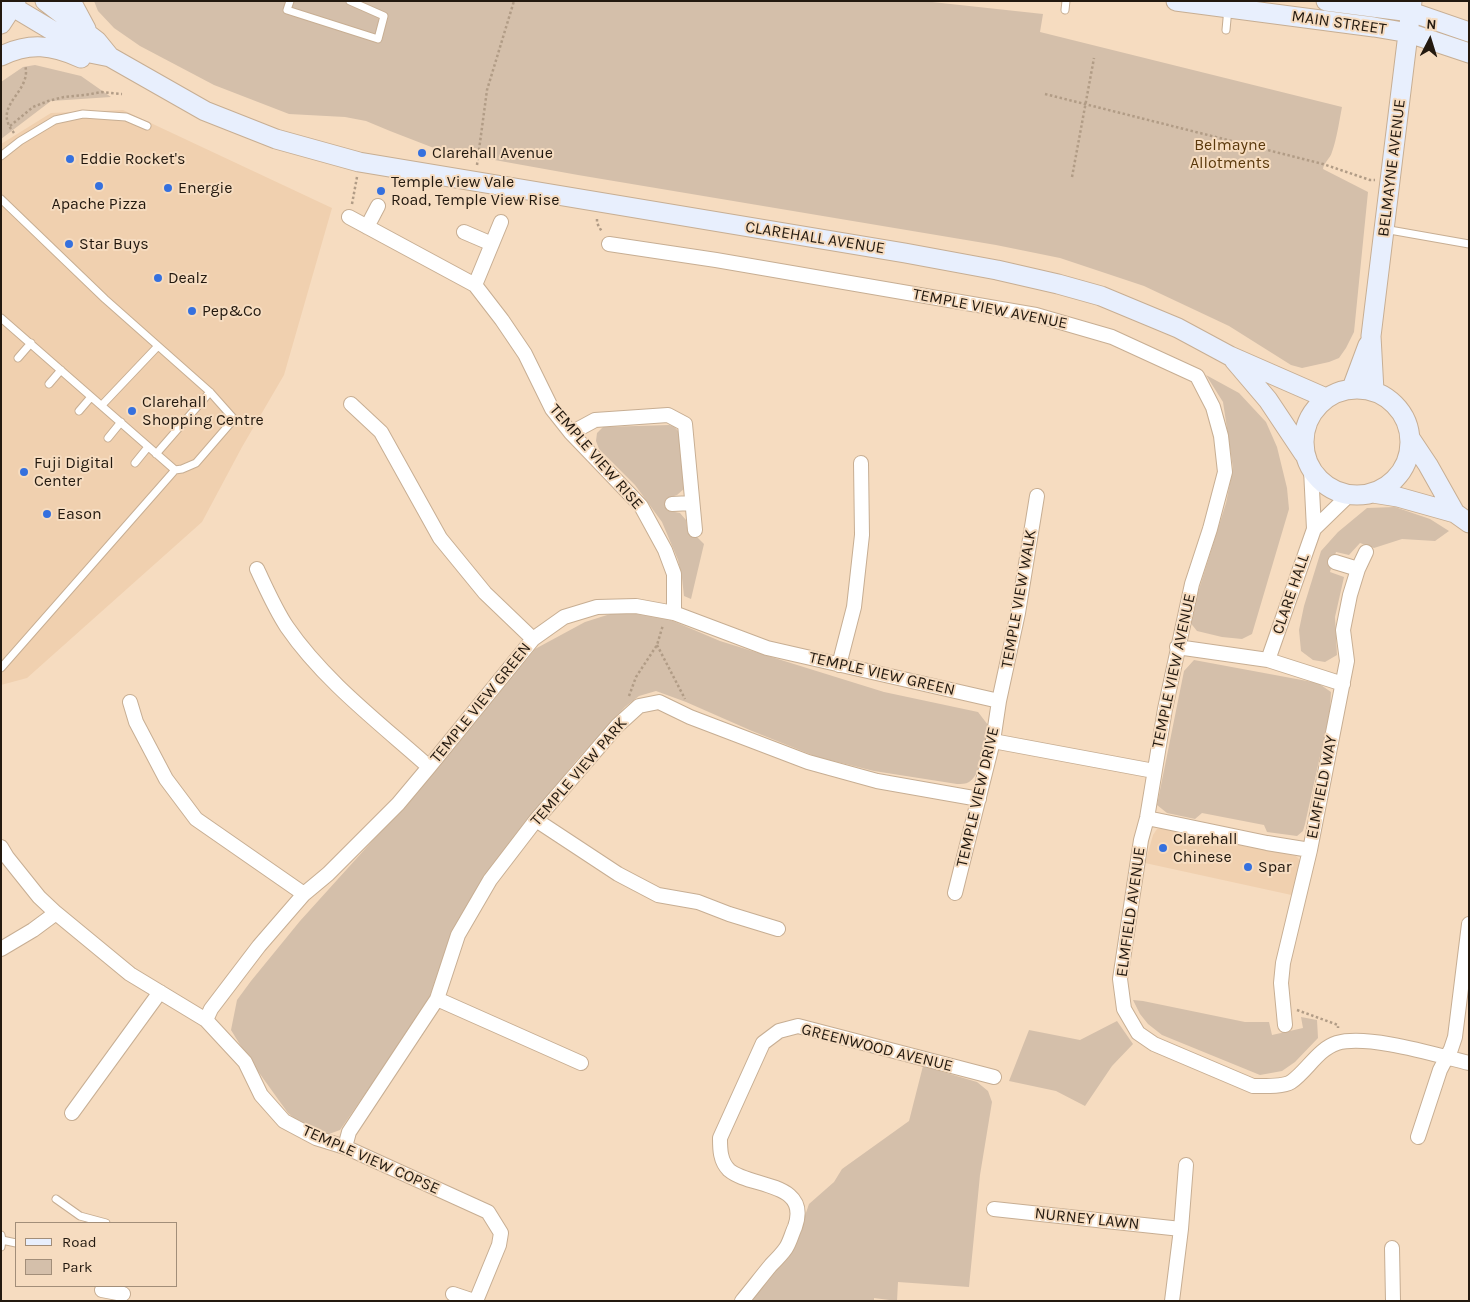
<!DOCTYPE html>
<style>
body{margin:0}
#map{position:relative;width:1470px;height:1302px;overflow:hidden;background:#f6dcc0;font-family:Karla,sans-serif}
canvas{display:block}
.frame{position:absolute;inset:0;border:2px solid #23190f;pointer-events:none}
.legend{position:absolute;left:15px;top:1222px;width:162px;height:65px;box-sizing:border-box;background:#f6dcc0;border:1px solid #a28e79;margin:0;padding:6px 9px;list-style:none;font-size:15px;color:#23190f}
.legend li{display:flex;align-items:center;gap:10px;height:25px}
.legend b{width:25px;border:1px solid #a28e79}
.north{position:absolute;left:1405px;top:15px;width:50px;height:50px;-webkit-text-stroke:4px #f6dcc0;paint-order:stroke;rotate:5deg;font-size:14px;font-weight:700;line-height:20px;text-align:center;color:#23190f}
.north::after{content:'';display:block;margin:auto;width:18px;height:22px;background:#23190f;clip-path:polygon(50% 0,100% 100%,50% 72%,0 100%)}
</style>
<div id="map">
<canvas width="1470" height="1302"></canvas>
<div class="frame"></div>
<ul class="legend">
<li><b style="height:6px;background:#e8effd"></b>Road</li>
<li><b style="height:14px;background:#d4bfaa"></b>Park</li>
</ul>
<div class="north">N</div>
</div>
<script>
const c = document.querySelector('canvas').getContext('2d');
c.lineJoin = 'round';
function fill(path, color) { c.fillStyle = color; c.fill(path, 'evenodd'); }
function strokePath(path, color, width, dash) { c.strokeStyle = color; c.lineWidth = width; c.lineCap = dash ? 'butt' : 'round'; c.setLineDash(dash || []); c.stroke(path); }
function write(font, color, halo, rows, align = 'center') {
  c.font = font + ' Karla,sans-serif'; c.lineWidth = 4; c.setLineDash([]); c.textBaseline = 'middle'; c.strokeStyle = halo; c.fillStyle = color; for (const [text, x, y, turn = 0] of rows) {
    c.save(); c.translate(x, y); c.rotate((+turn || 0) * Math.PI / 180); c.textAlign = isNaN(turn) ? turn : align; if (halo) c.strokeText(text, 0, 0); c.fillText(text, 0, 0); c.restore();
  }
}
fill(new Path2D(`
 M123 110 332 208 284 375 242 447 202 522 27 678 1 685V144L51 113Z
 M1164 828 1296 856 1301 861 1296 896 1145 863 1153 835 1157 829Z`), '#f0d0af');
fill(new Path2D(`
 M94 1H923L1043 14 1040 32 1342 107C1339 122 1337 138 1332 152 1330 159 1324 162 1323 169L1368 192 1354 332 1346 348 1339 358 1329 362 1302 368 1291 365 1229 326 1144 286 1060 258 996 245 578 175 439 150 390 131 366 121 345 117 289 114 214 85 140 46 114 28 98 11Z
 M35 65 81 76 111 97 51 101 1 139V82L23 67Z
 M1206 375 1239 393 1266 422 1277 447 1287 488 1289 509 1252 634 1242 639 1222 637 1197 631 1189 621 1226 503 1233 468 1223 402Z
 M669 425C675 426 678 430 681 436L685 488 677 495 668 498 670 511 680 513 686 520 687 527 704 544 691 599 684 596 682 578 678 560 662 522 635 485 599 449 596 441 597 433 603 427Z
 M1395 507 1430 519 1449 531 1435 541 1402 539 1374 548 1360 543 1349 555 1336 552 1330 572 1344 577 1335 617 1337 655 1325 662 1313 660 1301 651 1299 630 1304 606 1321 551 1338 532 1367 508Z
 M623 610 666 618 720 641 884 692 978 712 988 725C986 740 984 772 969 782 966 784 961 784 957 784L874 771 817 757 752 731 686 702 656 691 639 696 625 707 575 762 489 870 460 919 426 1006 340 1130 329 1134 301 1124 288 1113 247 1056 231 1030 237 1000 251 981 300 921 412 797 535 649 585 622Z
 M1194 660 1318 683 1331 692 1330 711 1305 824 1303 831 1297 836 1267 832 1264 825 1202 813 1195 819 1167 813 1157 805 1184 671Z
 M1133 1000 1143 1001 1245 1022H1269L1272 1035 1303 1028 1301 1017 1317 1020 1318 1038 1295 1062 1282 1071 1260 1075 1162 1035 1148 1024 1140 1014Z
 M1117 1021 1133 1044 1112 1066 1085 1106 1056 1091 1009 1081 1029 1030 1080 1040Z
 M923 1066 977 1082 988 1091 992 1102 980 1175 969 1287 898 1282 897 1301 874 1298V1301H749L801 1227 809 1204 834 1182 842 1169 909 1121Z`), '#d4bfaa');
const lane = new Path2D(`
 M290 1 287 10 378 39 384 16 350 1
 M1065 10 1066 1
 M1226 30 1228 8
 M1 156 20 141 55 120 83 114 126 117 147 126
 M1 199 105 299 210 392 234 419 196 463 182 469 175 470
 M1384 229 1469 244
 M1 318 175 470 1 668
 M18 358 31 343
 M49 384 61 370
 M102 405 158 346
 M79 411 91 397
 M108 438 121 422
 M156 454 210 392
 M135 463 148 447
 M56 1199 80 1216 106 1223
 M1 1235 2 1240 1 1247
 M2 1240 16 1243`);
const street = new Path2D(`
 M349 217 475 285 502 320 525 354 552 409 571 433 641 506 665 550 674 574V613
 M367 227 378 206
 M464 232 492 244
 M609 244 716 260 1036 315 1112 337 1197 376 1213 407 1221 436 1225 472 1210 529 1192 584 1165 709 1147 818 1141 840 1120 979 1124 1009 1138 1033 1154 1044 1253 1086C1263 1086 1283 1087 1291 1082 1307 1071 1318 1049 1337 1043 1368 1034 1436 1055 1469 1063
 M475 285 501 222
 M351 404 381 432 440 538 485 593 533 639
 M571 433 595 420 668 415 685 424 695 530
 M672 504 692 503
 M1314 529 1349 495
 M1335 562 1358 569
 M257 569C266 588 275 609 287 627 324 681 381 724 429 767
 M1177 647 1268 660 1343 684
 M1268 660 1314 529 1311 470
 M839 665 854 607 862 535 861 463
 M130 702 136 722 166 779 196 819 304 894
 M993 741 1154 771
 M1147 818 1267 843 1310 850
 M536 820 618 874 658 895 698 902 729 914 778 929
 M1 847 7 857 39 897 56 913 130 974 206 1020 245 1062 261 1095 284 1121 316 1138 345 1147 488 1212 501 1233 499 1245 476 1301
 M955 893 993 741 999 701 1018 613 1037 496
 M1 949 33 930 56 913
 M437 999 581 1063
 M206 1020 211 1009 259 946 304 894 328 874 398 804 429 767 533 639 564 617 597 607 636 606 674 613 767 648 999 701
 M1285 1025 1281 983 1283 963 1310 850 1347 661 1343 630 1350 595 1358 569 1366 552
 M72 1113 160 992
 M1418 1137 1440 1070 1451 1049 1455 1037 1469 924
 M345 1147 349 1132 437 999 458 935 490 880 536 820 617 726 639 706 659 702 690 717 808 762 877 781 979 799
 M994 1209 1181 1229
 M1392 1248 1393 1301
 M102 1290 123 1294
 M453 1294 474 1301
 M742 1301C752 1289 761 1277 771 1265 776 1260 782 1254 786 1248 790 1242 792 1233 795 1227 811 1181 750 1188 729 1170 720 1161 720 1149 720 1138L763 1043 779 1031 798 1026 994 1077
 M1172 1301 1181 1229 1186 1165`);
const secondary = new Path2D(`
 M3 1 90 53 110 57 205 111 276 139 359 162 905 253 997 270 1058 284 1101 296 1178 328 1230 356 1326 398
 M45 1 97 41 110 57
 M71 1 86 29
 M1176 1 1374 27 1409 33 1469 53
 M1326 1 1411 12 1469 32
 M1 24 16 1
 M1 56C30 42 52 45 81 58
 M1234 360 1268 400 1304 454
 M1352 388 1368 345
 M1304 442a53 53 0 1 1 106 0a53 53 0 1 1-106 0Z
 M1374 391 1371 336 1412 1
 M1410 438 1428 465 1455 513
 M1373 493 1398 497 1455 513 1469 523`);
strokePath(lane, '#c7ae93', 9);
strokePath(street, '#c7ae93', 16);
strokePath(secondary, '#c7ae93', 21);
strokePath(new Path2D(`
 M1045 94 1323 164 1370 180H1375
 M10 126 33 107 48 101 64 97 85 95 102 92 122 94
 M14 133C12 130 9 127 8 123 0 102 32 89 25 65
 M477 165 487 90 514 1
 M1072 177 1094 58
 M352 204 357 177
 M597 219V223L602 232
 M657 645 685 699
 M629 696 636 677 657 645 663 625
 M1297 1010 1338 1025V1028`), '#b19c86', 2.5, [2.5, 2.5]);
strokePath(lane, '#fff', 7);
strokePath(street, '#fff', 14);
strokePath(secondary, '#e8effd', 19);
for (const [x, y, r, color] of [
 [422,153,5,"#3570de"],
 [70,159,5,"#3570de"],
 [99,186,5,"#3570de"],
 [168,188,5,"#3570de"],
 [381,191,5,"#3570de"],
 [69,244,5,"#3570de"],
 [158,278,5,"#3570de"],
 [192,311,5,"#3570de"],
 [132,411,5,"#3570de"],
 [24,472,5,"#3570de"],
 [47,514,5,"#3570de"],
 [1163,848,5,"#3570de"],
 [1248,867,5,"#3570de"]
]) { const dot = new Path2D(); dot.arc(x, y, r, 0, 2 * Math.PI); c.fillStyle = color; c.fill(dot); strokePath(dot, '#f6dcc0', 2); }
write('16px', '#23190f', '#f6dcc0', [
 ["MAIN STREET",1339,23,8],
 ["BELMAYNE AVENUE",1392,168,-83],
 ["CLAREHALL AVENUE",815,238,9],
 ["TEMPLE VIEW AVENUE",990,309,11],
 ["TEMPLE VIEW RISE",596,457,49],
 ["CLARE HALL",1291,594,-71],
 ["TEMPLE VIEW WALK",1019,599,-80],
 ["TEMPLE VIEW AVENUE",1174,671,-78],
 ["TEMPLE VIEW GREEN",882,674,13],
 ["TEMPLE VIEW GREEN",481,703,-51],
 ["TEMPLE VIEW PARK",579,772,-49],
 ["ELMFIELD WAY",1322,787,-79],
 ["TEMPLE VIEW DRIVE",978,797,-77],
 ["ELMFIELD AVENUE",1131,912,-82],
 ["GREENWOOD AVENUE",877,1048,14],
 ["TEMPLE VIEW COPSE",371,1160,24],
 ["NURNEY LAWN",1087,1219,6]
]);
write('16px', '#5b390c', '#f6dcc0', [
 ["Belmayne",1230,145],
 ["Allotments",1230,163]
]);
write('16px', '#23190f', '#f6dcc0', [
 ["Clarehall Avenue",432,153],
 ["Eddie Rocket's",80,159],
 ["Temple View Vale",391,182],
 ["Road, Temple View Rise",391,200],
 ["Energie",178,188],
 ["Apache Pizza",99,204,"center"],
 ["Star Buys",79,244],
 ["Dealz",168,278],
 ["Pep&Co",202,311],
 ["Clarehall",142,402],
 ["Shopping Centre",142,420],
 ["Fuji Digital",34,463],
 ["Center",34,481],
 ["Eason",57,514],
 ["Clarehall",1173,839],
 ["Chinese",1173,857],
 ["Spar",1258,867]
], 'left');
</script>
